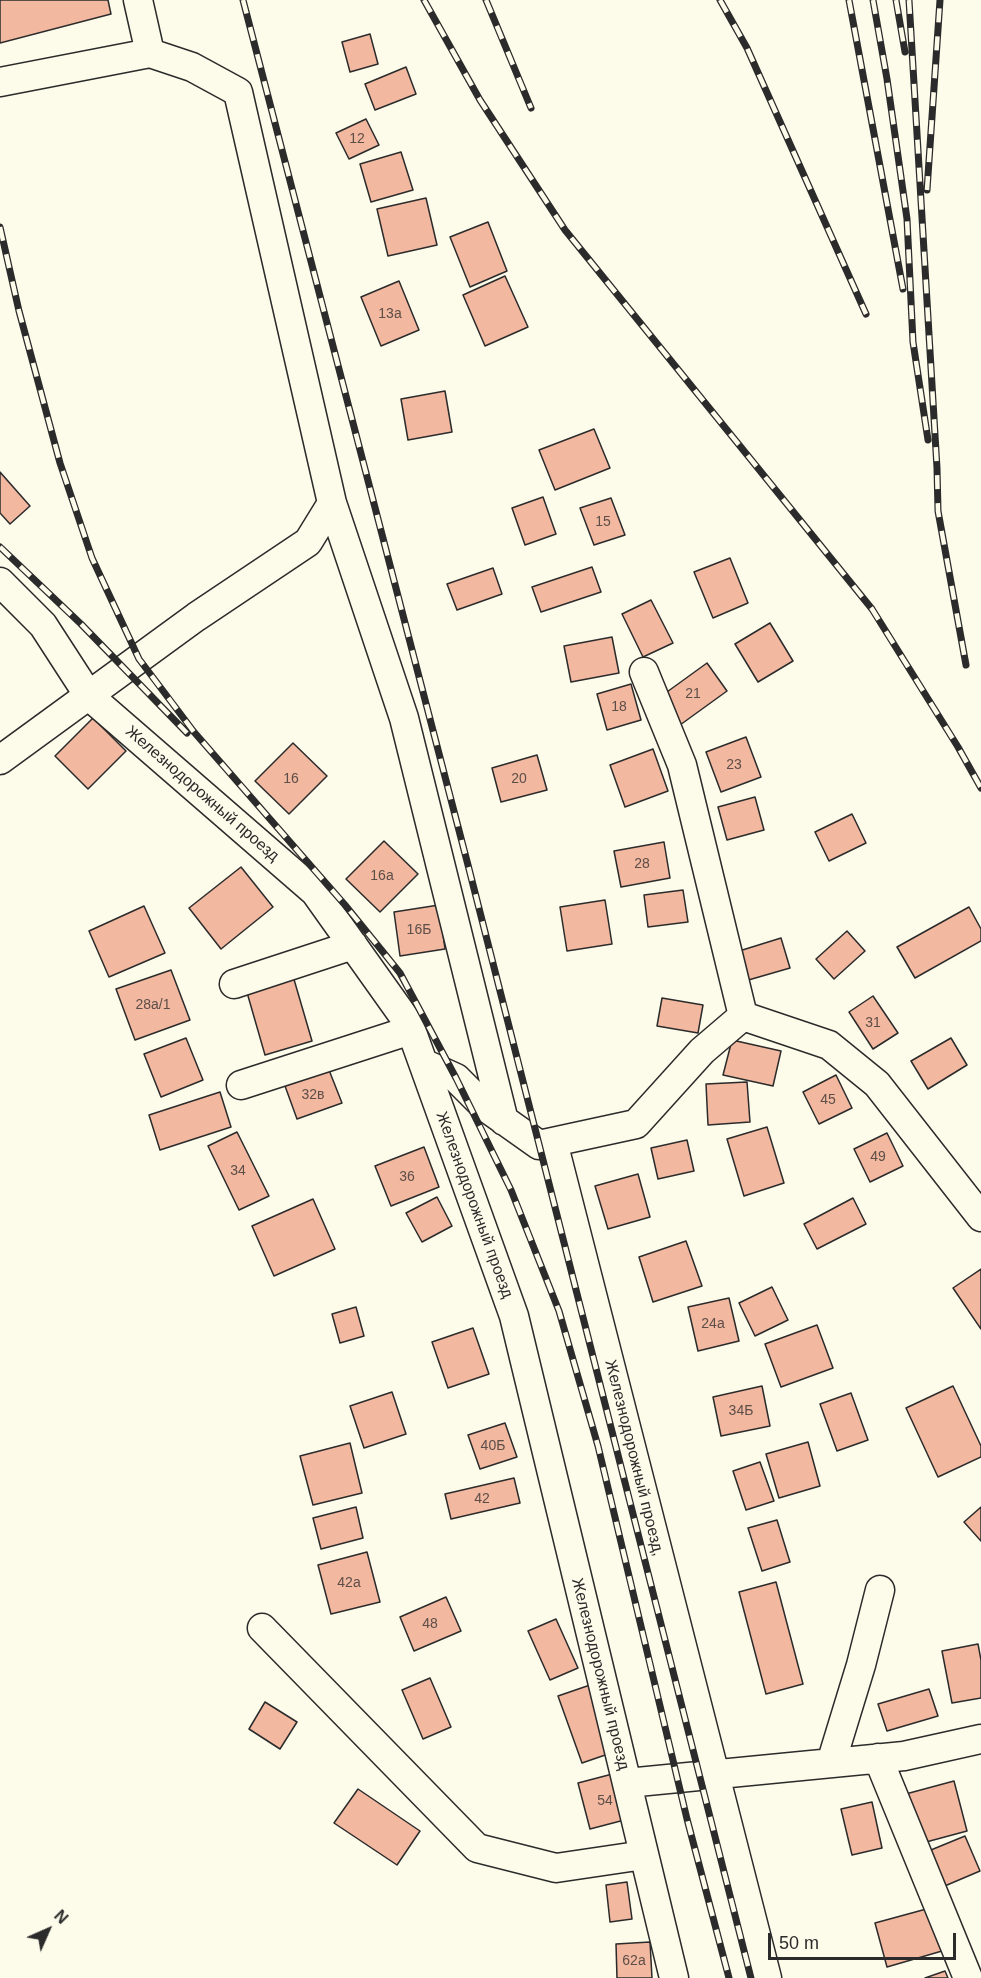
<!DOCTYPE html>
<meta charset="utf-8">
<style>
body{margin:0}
#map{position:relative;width:981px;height:1978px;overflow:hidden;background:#fdfbea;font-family:Helvetica,sans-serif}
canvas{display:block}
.north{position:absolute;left:18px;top:1900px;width:60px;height:60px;-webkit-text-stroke:4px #fdfbea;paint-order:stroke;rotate:45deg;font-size:16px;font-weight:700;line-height:24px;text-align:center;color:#2b2b2b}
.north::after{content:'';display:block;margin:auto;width:21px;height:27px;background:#2b2b2b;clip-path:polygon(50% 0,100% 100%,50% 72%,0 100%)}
.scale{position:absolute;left:768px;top:1933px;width:188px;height:27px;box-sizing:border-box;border:3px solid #2b2b2b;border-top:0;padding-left:8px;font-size:18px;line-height:21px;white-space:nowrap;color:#2b2b2b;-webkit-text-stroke:4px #fdfbea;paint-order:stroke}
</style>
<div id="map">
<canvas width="981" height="1978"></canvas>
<div class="north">N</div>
<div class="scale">50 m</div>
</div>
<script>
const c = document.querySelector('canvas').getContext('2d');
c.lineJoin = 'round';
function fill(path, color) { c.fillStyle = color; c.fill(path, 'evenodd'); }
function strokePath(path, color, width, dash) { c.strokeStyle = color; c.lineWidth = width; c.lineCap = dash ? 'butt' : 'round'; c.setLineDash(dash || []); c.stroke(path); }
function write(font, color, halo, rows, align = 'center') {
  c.font = font + ' Helvetica,sans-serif'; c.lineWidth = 4.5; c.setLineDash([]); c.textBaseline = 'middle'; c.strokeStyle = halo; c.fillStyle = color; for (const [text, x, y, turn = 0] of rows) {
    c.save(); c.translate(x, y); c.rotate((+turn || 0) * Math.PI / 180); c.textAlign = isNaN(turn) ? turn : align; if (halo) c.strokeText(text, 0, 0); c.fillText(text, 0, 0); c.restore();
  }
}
const building = new Path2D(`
 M0 0H108L111 14 0 43Z
 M370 34 378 64 350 72 342 42Z
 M406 67 416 94 375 110 365 84Z
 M366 119 379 145 349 159 336 133Z
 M401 152 413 190 371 202 360 164Z
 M426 198 437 245 388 256 377 209Z
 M488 222 507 271 470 287 450 237Z
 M505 276 528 327 485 346 463 295Z
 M399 281 419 330 381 346 361 297Z
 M445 391 452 432 408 440 401 399Z
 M594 429 610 468 555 490 539 450Z
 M0 472 30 506 10 524 0 513Z
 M543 497 556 534 525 545 512 508Z
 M611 498 625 535 594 545 580 508Z
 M730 558 748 603 713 618 694 572Z
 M592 567 601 592 541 612 532 587Z
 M493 568 502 594 457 610 447 584Z
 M651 600 673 643 643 657 622 614Z
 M770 623 793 661 758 682 735 644Z
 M612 637 619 673 571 682 564 646Z
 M707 663 727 691 680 725 660 697Z
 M631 684 641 720 607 730 597 694Z
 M93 718 126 751 88 789 55 756Z
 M746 737 761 777 721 792 706 752Z
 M293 743 327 776 289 814 255 781Z
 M653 749 668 791 625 807 610 765Z
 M537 755 547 790 501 802 492 768Z
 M755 797 764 830 727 840 718 807Z
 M852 814 866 843 829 861 815 832Z
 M384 841 418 874 380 912 346 879Z
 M664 842 670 878 621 887 614 851Z
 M241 867 273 907 221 949 189 908Z
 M683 890 688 922 648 927 644 895Z
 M605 900 612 944 567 951 560 907Z
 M439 905 445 949 400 956 394 912Z
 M144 906 165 953 109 977 89 931Z
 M969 907 981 929V941L915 978 897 947Z
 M847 931 865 951 834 979 816 959Z
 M781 938 790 968 745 981 736 952Z
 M171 970 190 1020 135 1040 116 989Z
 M293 976 312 1041 265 1055 246 989Z
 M873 996 898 1033 873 1049 849 1012Z
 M662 998 703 1005 698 1033 657 1026Z
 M186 1038 203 1080 161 1097 144 1054Z
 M951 1038 967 1065 928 1089 911 1061Z
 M732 1040 781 1051 773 1086 723 1075Z
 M329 1070 342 1103 297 1119 285 1086Z
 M836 1075 852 1108 819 1124 803 1092Z
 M747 1082 750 1122 708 1125 706 1084Z
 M220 1092 231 1127 160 1150 149 1115Z
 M767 1127 784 1183 744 1196 727 1139Z
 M237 1132 269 1196 239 1210 208 1146Z
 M887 1133 903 1166 870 1182 854 1149Z
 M687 1140 694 1171 658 1179 651 1148Z
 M424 1147 439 1187 391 1206 375 1166Z
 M638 1174 650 1217 608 1229 595 1186Z
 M437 1197 452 1226 422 1242 406 1213Z
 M853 1198 866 1224 817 1249 804 1224Z
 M313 1199 335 1249 274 1276 252 1226Z
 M686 1241 702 1286 653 1302 639 1257Z
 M981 1269V1329L953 1288Z
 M772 1287 788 1320 755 1336 739 1303Z
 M729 1298 739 1341 698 1351 688 1307Z
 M356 1307 364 1336 340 1343 332 1314Z
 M817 1325 833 1368 781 1387 765 1344Z
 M473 1328 489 1374 448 1388 432 1342Z
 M762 1386 770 1426 721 1436 713 1397Z
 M953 1386 981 1446V1457L938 1477 906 1408Z
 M392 1392 406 1434 364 1448 350 1406Z
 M851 1393 868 1440 837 1451 820 1404Z
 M505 1423 517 1457 480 1469 468 1435Z
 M808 1442 820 1486 779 1498 766 1454Z
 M350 1443 362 1493 313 1505 300 1456Z
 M760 1462 774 1501 746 1510 733 1471Z
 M514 1478 520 1503 451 1519 445 1494Z
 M356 1507 363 1538 321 1549 313 1518Z
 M981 1507V1541L964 1522Z
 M777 1520 790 1562 762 1571 748 1528Z
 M367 1552 380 1602 331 1614 318 1565Z
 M776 1582 803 1684 766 1694 739 1592Z
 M446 1597 461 1631 414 1651 400 1617Z
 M556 1619 578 1668 550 1680 528 1631Z
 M978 1644 981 1660V1698L952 1703 942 1651Z
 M430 1678 451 1727 423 1739 402 1690Z
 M590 1685 614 1752 582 1763 558 1696Z
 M929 1689 938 1716 887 1731 878 1704Z
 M265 1702 297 1722 280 1749 249 1729Z
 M620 1772 632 1818 590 1829 578 1783Z
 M954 1781 967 1831 915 1845 902 1795Z
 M358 1789 420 1831 397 1865 334 1823Z
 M872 1802 882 1848 852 1855 841 1809Z
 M965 1836 980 1871 940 1888 926 1852Z
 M627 1882 632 1919 610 1922 606 1885Z
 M930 1908 942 1951 887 1967 875 1923Z
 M650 1942 652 1978H617L616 1944Z
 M945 1971 948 1978H925Z`);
fill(building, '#f2b8a0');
strokePath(building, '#2b2b2b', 1.5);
const minor = new Path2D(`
 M138 0 150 53
 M0 82 150 53 192 67 238 92 332 503 308 542 196 617 0 760
 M332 503 404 718 504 1121
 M0 582 43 625 89 696 315 892 409 1024 514 1316 674 1978
 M644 672 682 765 743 1016
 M234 984 353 945
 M423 1063 456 1078 484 1106 539 1145 636 1124 702 1051 743 1016 829 1045 877 1084 981 1217
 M241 1085 411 1030
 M553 1142 767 1978
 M262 1628 477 1848 556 1868 644 1855
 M878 1758 968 1978
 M831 1763 861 1665 880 1590
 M627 1783 904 1756 981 1739`);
strokePath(minor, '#2b2b2b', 31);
strokePath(minor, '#fdfbea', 28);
const rail = new Path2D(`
 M243 0 468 865 751 1978
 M424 0 480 100 565 230 872 609 958 747 981 788
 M486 0 531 108
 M720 0 747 48 866 314
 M849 0 903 289
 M873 0 887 79 907 219 913 342 928 440
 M896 0 905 52
 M909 0 937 468 938 511 966 665
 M927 190 940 0
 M0 227 19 311 60 463 92 558 139 659 194 732 345 905 400 973 456 1078 511 1190 559 1311 598 1446 687 1819 729 1978
 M0 547 81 624 187 733`);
strokePath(rail, '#2b2b2b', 7);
strokePath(rail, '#fdfbea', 4.5, [14]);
write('14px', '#5d4e48', null, [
 ["12",357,139],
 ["13а",390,314],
 ["15",603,522],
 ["21",693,694],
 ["18",619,707],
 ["23",734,765],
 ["16",291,779],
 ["20",519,779],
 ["28",642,864],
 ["16а",382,876],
 ["16Б",419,930],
 ["28а/1",153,1005],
 ["31",873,1023],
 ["32в",313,1095],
 ["45",828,1100],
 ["49",878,1157],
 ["34",238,1171],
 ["36",407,1177],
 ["24а",713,1324],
 ["34Б",741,1411],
 ["40Б",493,1446],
 ["42",482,1499],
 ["42а",349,1583],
 ["48",430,1624],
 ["54",605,1801],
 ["62а",634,1961]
]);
write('16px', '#2b2b2b', '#fdfbea', [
 ["Железнодорожный проезд",202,794,41],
 ["Железнодорожный проезд",474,1205,70],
 ["Железнодорожный проезд,",634,1458,76],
 ["Железнодорожный проезд",600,1674,76]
]);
</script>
